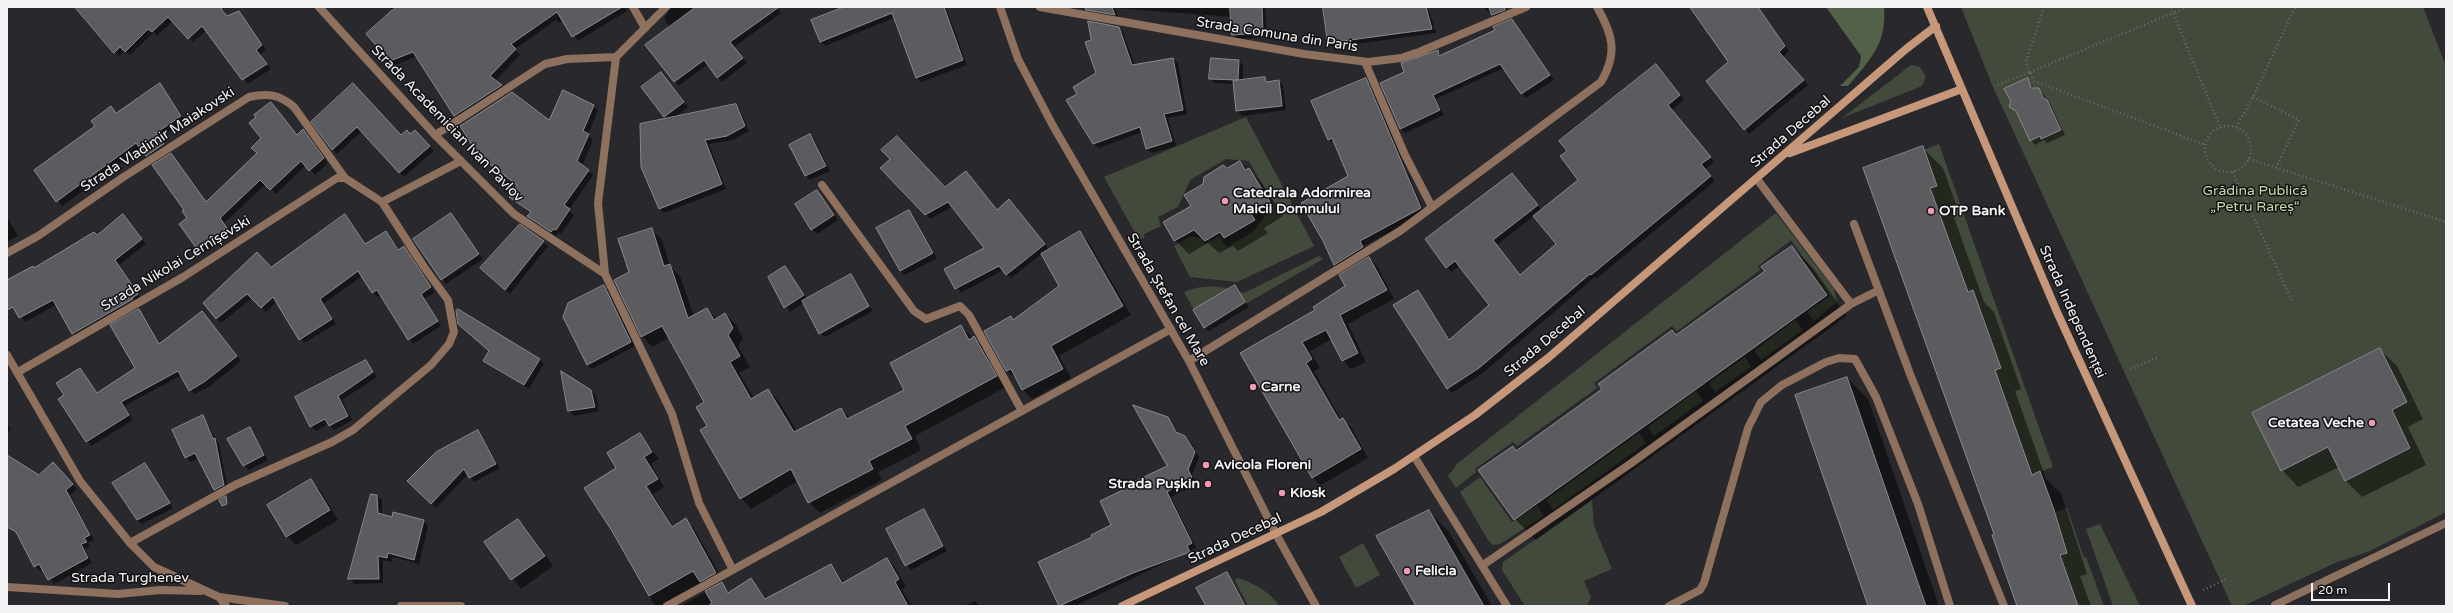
<!DOCTYPE html>
<meta charset="utf-8">
<style>
body{margin:0}
#map{position:relative;width:2453px;height:613px;overflow:hidden;background:#29292d;font-family:"Varela Round",sans-serif}
canvas{display:block}
.frame{position:absolute;inset:0;border:8px solid #f3f3f6;pointer-events:none}
.scale{position:absolute;left:2311px;top:583px;width:79px;height:18px;box-sizing:border-box;border:2px solid #f3f3f6;border-top:0;padding-left:5px;font-size:12px;line-height:14px;white-space:nowrap;color:#f3f3f6;-webkit-text-stroke:3px #121214;paint-order:stroke}
</style>
<div id="map">
<canvas width="2453" height="613"></canvas>
<div class="frame"></div>
<div class="scale">20 m</div>
</div>
<script>
const c = document.querySelector('canvas').getContext('2d');
c.lineJoin = 'round';
function fill(path, color) { c.fillStyle = color; c.fill(path, 'evenodd'); }
function strokePath(path, color, width, dash) { c.strokeStyle = color; c.lineWidth = width; c.lineCap = dash ? 'butt' : 'round'; c.setLineDash(dash || []); c.stroke(path); }
function write(font, color, halo, rows, align = 'center') {
  c.font = font + ' "Varela Round",sans-serif'; c.lineWidth = 3; c.setLineDash([]); c.textBaseline = 'middle'; c.strokeStyle = halo; c.fillStyle = color; for (const [text, x, y, turn = 0] of rows) {
    c.save(); c.translate(x, y); c.rotate((+turn || 0) * Math.PI / 180); c.textAlign = isNaN(turn) ? turn : align; if (halo) c.strokeText(text, 0, 0); c.fillText(text, 0, 0); c.restore();
  }
}
fill(new Path2D(`
 M1961 7H2423L2446 66V512L2370 551 2335 563 2243 606H2232L1993 87Z
 M1911 65 1920 67 1926 77 1922 86 1842 118Z
 M1246 117 1314 246 1237 282 1190 277 1174 246 1191 236 1202 238 1205 244 1219 236 1227 247 1254 231 1273 204 1249 161 1226 159 1190 180 1178 207 1158 217 1161 226 1144 234 1145 237 1139 240 1104 177Z
 M1939 144 2053 467 2032 475 1995 370 2001 367 1973 290 1968 292 1930 188 1924 150Z
 M1776 213 1834 289 1837 302 1814 321 1807 312 1830 296 1791 240 1758 266 1760 270 1677 331 1672 326 1594 383 1597 388 1517 446 1513 442 1475 469 1476 472 1456 488 1448 476 1458 463Z
 M1319 256 1323 259 1204 328 1184 292C1205 283 1222 286 1244 293Z
 M1795 320 1803 330 1761 360 1754 351Z
 M1745 357 1751 367 1715 392 1709 383Z
 M1696 391 1703 401 1654 436 1648 427Z
 M1639 433 1646 443 1553 510 1546 500Z
 M1480 477 1512 522 1537 506 1544 516 1500 544 1493 545 1488 540 1460 492Z
 M1592 500 1594 526 1612 569 1584 581 1591 597 1587 606H1525L1502 570 1503 562Z
 M2067 508 2084 558 2086 557 2104 606H2078L2060 555 2067 552 2053 513Z
 M2100 524 2140 606H2113L2086 529Z
 M1363 543 1380 575 1356 588 1339 557Z
 M1238 578C1253 583 1271 592 1279 606H1248L1235 580Z`), '#424b3b');
fill(new Path2D(`
 M1826 7H1884C1887 44 1870 60 1848 86H1840L1859 67 1861 56Z`), '#536148');
fill(new Path2D(`
 M77 7H218L227 17H243L266 50 259 55 271 69 248 84 207 30 193 42 173 21 157 36 154 32 130 55 125 51 119 56Z
 M389 7H624L627 11 578 41 563 20 559 23 556 20 515 49 520 55 495 81 506 90 459 120 417 56 396 65 391 61 393 11Z
 M672 7H776L781 13 734 47 747 63 722 82 708 64 679 86 674 81 670 28 664 18Z
 M847 7H946L967 65 921 82 916 77 894 18 825 46 821 41Z
 M1087 7H1265L1267 37 1238 39 1233 34 1232 17 1115 8 1119 19 1092 14Z
 M1338 7 1426 8 1430 13 1436 33 1334 47 1329 43Z
 M1483 7H1504L1509 14 1497 19Z
 M1691 7H1758L1789 51 1783 57 1808 85 1749 134 1708 81 1729 62Z
 M1511 20 1554 80 1526 98 1504 68 1436 99 1444 115 1405 133 1400 128 1405 73 1437 51 1442 56 1496 30Z
 M1118 28 1123 32 1135 66 1173 59 1178 63 1187 114 1168 118 1176 146 1152 153 1147 149 1142 132 1099 148 1094 144 1079 94 1097 73Z
 M1239 61 1243 65V81L1265 78 1269 82 1279 81 1283 86 1286 110 1242 116 1237 111 1234 84 1215 83 1210 79Z
 M1660 70 1684 100 1672 110 1714 162 1705 169 1715 181 1596 279 1595 277 1483 373 1452 393 1448 389 1418 292 1450 340 1490 305 1460 266 1451 272 1426 239 1516 179 1542 210 1580 180ZM1534 216 1557 244 1520 276 1497 245Z
 M665 78 688 107 674 118 736 105 740 110 749 131 732 140 709 144 726 189 664 213 660 209 667 119 642 87Z
 M1365 79 1370 84 1425 213 1364 246 1367 252 1339 269 1335 265 1324 240 1349 176 1335 143 1329 140Z
 M2027 80 2034 89H2038L2043 94 2051 105 2065 135 2047 143 2044 140 2035 145 2031 140 2018 113 2010 107Z
 M160 84 185 120 160 138 168 149 151 160 141 148 62 206 35 170 96 126 111 108 117 114Z
 M353 84 401 136 420 135 434 151 404 177 362 131 337 154 313 122Z
 M563 92 594 106 598 110 588 135 593 140 582 166 593 175 569 210 574 215 561 234 559 232 556 236 533 221 529 216 532 213 510 197 518 185Z
 M271 103 297 136 303 131 308 135 328 163 315 175 306 165 276 194 266 184 224 223 231 233 202 253 180 224 188 219 175 159 206 202 258 153Z
 M810 135 815 140 830 171 810 180 806 176 790 145Z
 M1922 147 1943 168 1957 207 1951 209 1984 302 1994 312 2021 389 2015 391 2046 479 2061 493 2087 574 2080 576 2091 606H2018L1995 534 1864 168Z
 M1240 162 1262 183 1283 216 1264 228 1268 233 1238 251 1233 246 1219 253 1208 243 1189 254 1175 240 1165 222 1192 206 1204 185Z
 M882 168 945 188 966 172 997 211 1014 205 1049 250 1080 232 1088 241 1131 315 1059 356 1071 378 1032 399 1023 390 1017 379 1007 371 985 331 1011 317 1014 320 1061 286 1042 254 1011 278 1003 270 961 293 945 269 986 248 953 206 930 219Z
 M817 191 838 220 817 234 812 229Z
 M909 211 937 258 905 275 900 271Z
 M451 214 483 259 446 284 414 240Z
 M123 215 146 244 119 265 141 299 77 338 56 305 25 322 7 293V281L35 269 97 236Z
 M345 215 366 244 386 232 399 250 404 247 408 251 435 292 424 299 441 326 413 344 381 295 377 297 373 292 362 276 323 304 336 324 304 343 277 301 266 312 252 298 221 323 216 319 271 268Z
 M7 217 18 236 7 242Z
 M520 226 548 246 510 294 486 273Z
 M651 229 662 240 670 266 680 276 694 316 707 309 717 319 725 314 736 325 743 339 738 346 750 367 739 373 754 398 768 390 778 400 797 432 841 409 850 418 905 390 961 327 985 348 1006 387 915 436 921 450 878 472 882 480 820 513 809 502 798 481 751 509 741 498 708 426 705 403 670 337 652 347 642 336 630 273Z
 M1792 247 1813 268 1847 316 1536 540 1515 519 1480 470 1513 447 1517 451 1603 389 1672 331 1676 335 1766 272Z
 M1369 258 1377 266 1394 299 1348 324 1366 362 1351 369 1343 360 1332 339 1310 351 1320 368 1314 371 1341 420 1351 427 1368 458 1321 485 1312 477 1242 354 1317 311 1346 287Z
 M785 267 807 299 851 275 869 305 820 332 804 303 790 312 774 289Z
 M604 286 609 291 635 346 592 369 587 364Z
 M1235 286 1249 307 1209 331 1204 327Z
 M870 307 873 311 825 337 821 334Z
 M138 310 160 344 206 317 241 361 209 387 194 394 182 375 124 406 133 420 91 446 59 399 65 395 80 369 98 394 136 369Z
 M2380 350 2397 366 2423 419 2408 427 2426 465 2362 497 2345 480 2339 467 2298 487 2282 470Z
 M540 359 544 364 529 389 484 361Z
 M366 361 377 377 342 400 352 420 334 430 329 424 316 431 311 426Z
 M562 373 596 395 599 411 574 416 569 411Z
 M1847 378 1868 399 1939 606H1869Z
 M203 417 219 444 228 490 219 494 198 458 191 462 186 457Z
 M1167 417 1178 433 1190 441 1199 457 1192 475 1196 482 1187 487 1185 492 1183 490 1171 497 1196 548 1075 606H1060L1039 562 1093 538 1112 526 1169 466Z
 M7 422 11 430 7 433Z
 M250 429 268 460 249 470 244 465Z
 M478 431 500 468 474 482 468 474 436 508 408 481Z
 M640 434 659 459 651 464 664 487 653 494 673 527 686 520 693 527 723 580 676 606H655L613 530 617 469Z
 M7 456 40 476 53 464 77 489 70 495 94 540 88 543 90 546 85 549 92 563 54 584 43 569 40 571 35 566 18 534 7 528Z
 M145 464 173 508 142 524 137 520Z
 M311 481 320 490 338 520 296 545 287 536Z
 M372 495 377 496 382 500V515L392 518 394 514 424 521 428 526 419 564 393 557 391 562 383 560V583L354 584 350 579Z
 M923 510 947 551 911 570 906 565Z
 M1428 511 1449 532 1492 606H1417Z
 M518 520 527 529 553 566 521 589 485 543Z
 M887 559 894 566 906 587 902 589 911 606H680L722 583 730 593 751 579 767 599 831 565 844 583Z
 M1227 573 1246 606H1207Z
 M975 601 980 606H965Z`), '#0007');
const building = new Path2D(`
 M75 7H223L221 9 227 16 239 11 262 45 256 50 267 64 242 80 202 26 188 39 168 17 152 32 148 29 125 52 120 47 114 53Z
 M396 7H622L572 37 557 12 511 44 516 49 490 76 502 85 454 116 413 52 390 61 366 34Z
 M696 7H779L730 42 743 58 717 78 704 60 674 82 645 45Z
 M844 7H944L963 60 916 78 892 13 820 42 811 20Z
 M1086 7H1112L1115 15 1086 10Z
 M1230 7H1262L1263 33 1232 35Z
 M1323 7H1426L1432 29 1328 43Z
 M1489 7H1504L1505 10 1492 15Z
 M1690 7H1758L1785 46 1779 52 1804 80 1744 130 1706 81 1728 62Z
 M1512 19 1550 75 1521 94 1500 64 1433 95 1440 110 1400 129 1380 83 1404 72 1401 63 1438 50 1439 56 1495 30 1493 27Z
 M1088 21 1119 27 1132 65 1173 58 1183 110 1164 114 1172 141 1146 149 1140 127 1093 144 1066 100 1077 94 1073 87 1096 73 1085 42 1091 40Z
 M1211 58 1239 60 1238 80 1209 79Z
 M1656 64 1680 95 1668 105 1711 157 1701 164 1711 176 1591 275 1590 274 1479 368 1447 389 1393 305 1418 290 1449 340 1489 305 1455 261 1446 268 1425 239 1512 173 1538 205 1493 240 1520 275 1556 244 1533 216 1578 180 1560 156 1567 151 1559 141Z
 M661 72 684 102 664 117 641 87Z
 M1265 77 1266 82 1279 80 1282 106 1236 111 1233 81Z
 M1366 78 1421 208 1360 241 1363 247 1334 265 1323 241 1301 203 1348 176 1332 138 1328 140 1311 101Z
 M2028 78 2031 88H2039L2043 98 2047 100 2061 130 2041 139 2040 136 2030 141 2016 111 2009 107 2011 101 2004 89Z
 M160 83 181 116 156 133 164 144 146 156 136 143 56 202 34 170 95 126 91 121 111 106 116 113Z
 M353 83 401 135 407 130 410 134 415 130 430 146 399 173 357 127 332 150 311 122Z
 M563 90 594 105 583 131 589 134 577 161 589 170 564 205 570 209 556 230 554 229 551 232 527 216 531 212 509 197 517 185 478 155 460 126 512 92 549 120Z
 M271 102 297 135 303 129 324 158 309 171 301 161 270 190 260 180 220 218 227 228 197 249 179 224 187 218 182 211 184 210 152 165 171 153 206 202 257 153 251 148 261 138 249 123 256 117 254 115Z
 M736 104 745 126 727 136 705 140 722 184 659 209 641 167 640 124Z
 M810 134 826 166 805 176 789 145Z
 M897 136 945 187 966 171 997 210 1009 199 1045 244 1006 275 999 266 955 289 944 269 984 248 948 202 925 215 880 168 890 159 881 150Z
 M1923 146 1937 186 1930 188 1968 292 1973 290 2001 368 1995 370 2032 475 2040 471 2054 510 2067 553 2060 555 2078 606H2017L1992 535 1994 534 1863 168Z
 M1240 161 1245 170 1249 168 1270 202 1251 214 1255 220 1224 238 1220 232 1205 241 1194 230 1174 241 1163 222 1191 206 1184 195 1203 184 1204 177 1223 165 1227 168Z
 M817 190 834 215 811 230 795 204Z
 M909 210 933 253 900 271 876 228Z
 M451 213 479 254 441 280 413 239Z
 M123 214 142 239 115 260 138 294 132 298 133 299 72 334 53 300 19 318 13 307 7 310V280L33 266 34 268 94 232 97 235Z
 M345 214 365 244 386 231 398 250 404 246 431 287 421 294 438 321 408 340 377 290 372 293 358 271 320 299 332 319 299 340 273 297 261 308 247 294 216 319 203 303 257 252 271 267Z
 M520 224 544 241 505 290 480 268Z
 M652 228 664 266 670 264 688 318 707 308 714 320 725 313 733 328 728 335 740 356 730 362 751 399 768 389 794 432 841 408 847 419 904 390 890 363 961 325 969 340 974 336 997 376 905 426 912 439 869 461 873 469 808 503 791 469 740 499 700 430 707 426 696 407 704 402 662 326 641 337 614 280 629 272 618 239Z
 M1080 231 1123 306 1051 346 1063 369 1022 390 1011 369 1006 371 984 331 1011 316 1013 320 1059 286 1041 254Z
 M1792 246 1827 295 1514 520 1478 470 1513 446 1516 451 1602 389 1598 384 1672 330 1676 335 1765 271 1761 267Z
 M1369 257 1387 290 1340 315 1358 353 1342 361 1326 330 1302 342 1312 359 1306 363 1339 420 1343 418 1361 449 1312 478 1240 353 1315 310 1313 307 1345 286 1339 275Z
 M785 266 804 295 784 308 768 277Z
 M851 274 869 306 819 334 802 301Z
 M604 285 631 342 587 365 563 317 568 303Z
 M1235 285 1245 302 1204 328 1193 310Z
 M139 309 159 344 202 311 237 356 204 382 189 391 178 371 121 402 129 415 86 442 58 399 64 395 56 383 80 368 97 393 135 368 110 325Z
 M458 309 540 359 524 385 483 361 489 351 458 324 456 311Z
 M2380 348 2407 402 2392 410 2410 448 2345 481 2328 447 2281 471 2252 413Z
 M366 360 373 372 338 396 348 416 329 426 325 419 310 427 295 397Z
 M561 371 591 390 595 407 568 411Z
 M1847 377 1926 606H1868L1795 395Z
 M1133 405 1168 417 1176 432 1185 436 1195 452 1188 470 1192 477 1183 483 1180 489 1178 485 1167 492 1192 543 1187 546 1190 552 1133 573 1059 606 1038 562 1092 537 1091 535 1111 525 1100 501 1123 490 1121 488 1167 466Z
 M203 415 213 439 215 438 224 485 214 490 195 453 185 458 172 430Z
 M250 427 264 455 243 466 227 439Z
 M478 430 496 464 469 478 464 469 431 504 407 481 436 452Z
 M640 433 652 452 644 457 658 479 646 486 672 527 686 518 716 573 700 582 693 571 649 596 612 531 584 488 616 468 607 453Z
 M7 455 39 475 53 462 73 484 66 490 90 535 84 538 87 542 81 544 88 558 48 580 39 564 34 567 16 532 7 527Z
 M145 463 170 503 137 520 112 483Z
 M311 479 330 510 286 537 267 505Z
 M371 494 377 495 378 513 392 517 393 512 424 520 414 560 388 553 387 558 378 556 379 579H348Z
 M226 496 227 504 222 506 219 500Z
 M924 509 943 546 905 566 886 529Z
 M1429 510 1484 606H1416L1376 536Z
 M518 519 545 556 511 580 484 542Z
 M887 558 899 579 895 582 908 606H708L712 603 705 591 722 582 728 593 751 578 765 599 831 564 842 583Z
 M1227 572 1245 606H1206L1196 588Z`);
fill(building, '#5c5b60');
strokePath(building, '#8a898e', 1);
strokePath(new Path2D(`
 M2044 7 2026 62 2030 72 2173 13 2171 7
 M2187 7 2173 13 2220 127
 M1998 85 2030 72 2034 81 2206 145
 M2253 97 2299 120 2276 168
 M2205 149a23 23 0 1 1 46 0a23 23 0 1 1-46 0Z
 M2236 127 2253 97 2295 7
 M2249 159 2446 222
 M2233 172 2293 303
 M2130 369 2159 357
 M2203 590 2228 578`), '#6a6a6e', 2.5, [1, 3]);
strokePath(new Path2D(`
 M633 7 645 28
 M1365 62 1405 155 1432 207
 M1757 179 1851 304
 M822 185 914 311 926 319 960 306 969 315 1022 411
 M1854 224 1910 374 2004 606
 M1414 456 1507 606
 M1483 565 1630 464 1851 304 1879 290
 M1669 606 1700 590 1704 583 1748 428 1761 402 1782 385 1826 362 1839 358 1855 359 1876 397 1918 504 1950 606`), '#8d705d', 8);
strokePath(new Path2D(`
 M319 7 435 135 514 214 605 274
 M1000 7 1018 59 1052 124 1189 361 1276 534 1316 606
 M1040 7 1304 54 1368 62 1401 58 1419 52 1526 7
 M616 57 598 203 605 274 672 414 699 503 733 570
 M616 57 666 7
 M435 135 545 64 567 59 616 57
 M382 202 461 161
 M7 253 38 236 122 178 249 97C267 93 279 94 294 107L345 178 382 202 424 267 448 300 454 332 449 344 431 365 353 430 332 442 235 485 130 543
 M7 355 80 481 130 543 154 567 219 597 285 606
 M1189 361 1400 231 1601 82C1618 53 1613 35 1597 7
 M18 372 183 277 337 178H345
 M7 587 118 594 160 590 201 591
 M219 597 226 606
 M2275 605 2446 523
 M401 606H461
 M667 606 1171 329`), '#8d705d', 8);
strokePath(new Path2D(`
 M1927 7 2057 312 2192 606
 M1790 153 1962 89
 M1122 606 1321 512 1394 469 1475 415 1548 358 1906 49 1936 26`), '#c7977a', 8);
for (const [x, y, r, color] of [
 [1225,201,4,"#f09ab4"],
 [1931,211,4,"#f09ab4"],
 [1253,387,4,"#f09ab4"],
 [2372,423,4,"#f09ab4"],
 [1206,465,4,"#f09ab4"],
 [1208,484,4,"#f09ab4"],
 [1282,493,4,"#f09ab4"],
 [1407,571,4,"#f09ab4"]
]) { const dot = new Path2D(); dot.arc(x, y, r, 0, 2 * Math.PI); c.fillStyle = color; c.fill(dot); strokePath(dot, '#121214', 1.5); }
write('14px', '#f3f3f6', '#121214', [
 ["Strada Comuna din Paris",1277,35,9],
 ["Strada Academician Ivan Pavlov",447,124,46],
 ["Strada Decebal",1791,132,-41],
 ["Strada Vladimir Maiakovski",158,140,-33],
 ["Strada Nikolai Cernîșevski",176,264,-31],
 ["Strada Ștefan cel Mare",1168,300,60],
 ["Strada Independenței",2072,312,66],
 ["Strada Decebal",1545,342,-40],
 ["Strada Decebal",1235,539,-25],
 ["Strada Turghenev",130,578]
]);
write('14px', '#bfdba9', '#121214', [
 ["Grădina Publică",2255,191],
 ["„Petru Rareș“",2255,207]
]);
write('bold 14px', '#f3f3f6', '#121214', [
 ["Catedrala Adormirea",1233,193],
 ["Maicii Domnului",1233,209],
 ["OTP Bank",1939,211],
 ["Carne",1261,387],
 ["Cetatea Veche",2364,423,"right"],
 ["Avicola Floreni",1214,465],
 ["Strada Pușkin",1200,484,"right"],
 ["Kiosk",1290,493],
 ["Felicia",1415,571]
], 'left');
</script>
